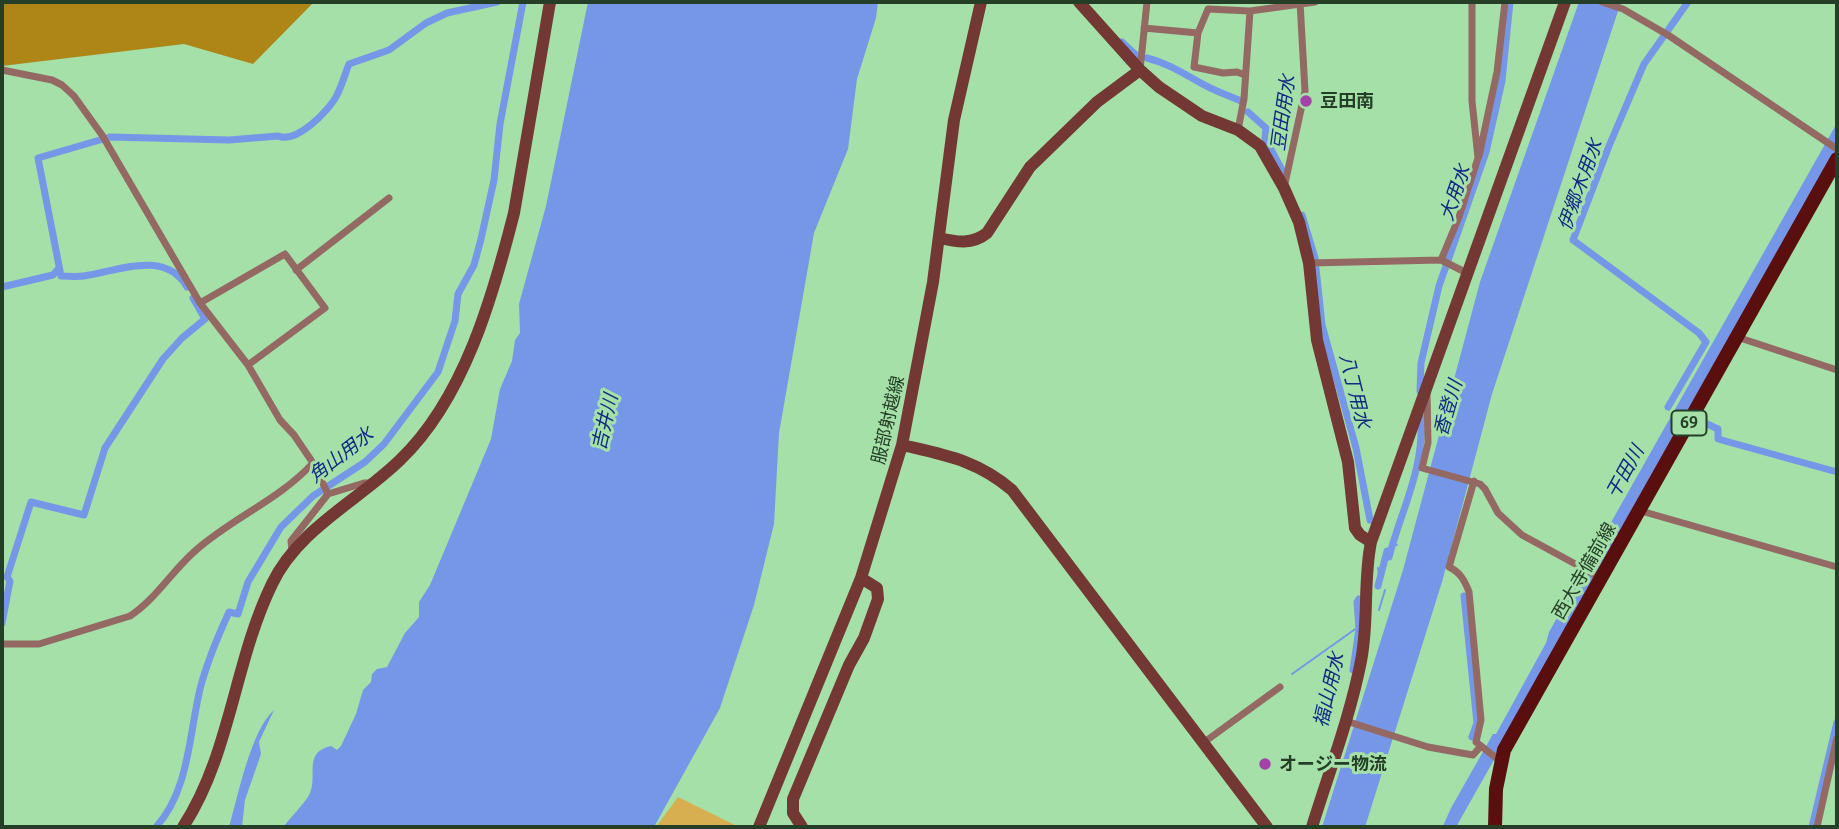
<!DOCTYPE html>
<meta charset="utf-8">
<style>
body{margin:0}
#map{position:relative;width:1839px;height:829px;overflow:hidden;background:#a4e0a8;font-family:Ubuntu,sans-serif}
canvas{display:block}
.frame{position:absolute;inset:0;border:4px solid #253e27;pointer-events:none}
</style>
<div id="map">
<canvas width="1839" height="829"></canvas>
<div class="frame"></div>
</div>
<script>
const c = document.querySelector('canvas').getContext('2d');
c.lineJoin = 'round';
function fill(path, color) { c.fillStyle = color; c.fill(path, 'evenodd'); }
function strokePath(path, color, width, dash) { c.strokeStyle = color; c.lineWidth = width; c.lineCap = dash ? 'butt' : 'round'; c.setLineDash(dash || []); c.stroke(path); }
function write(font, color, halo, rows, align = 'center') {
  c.font = font + ' Ubuntu,"Noto Sans JP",sans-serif'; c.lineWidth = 6; c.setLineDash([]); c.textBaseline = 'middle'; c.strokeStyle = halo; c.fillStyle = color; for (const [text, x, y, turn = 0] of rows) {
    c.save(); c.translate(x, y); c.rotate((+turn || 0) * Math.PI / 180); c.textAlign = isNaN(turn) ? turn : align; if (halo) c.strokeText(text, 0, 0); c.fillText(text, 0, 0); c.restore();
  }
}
fill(new Path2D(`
 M678 797 739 827H656Z`), '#d7af50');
fill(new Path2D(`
 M2 2H314L253 64 184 44 2 66Z`), '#ae8617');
fill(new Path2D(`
 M588 2H878L876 18 857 79 848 149 814 233 779 433 774 524 754 605 720 708 654 827H283C291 817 301 807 308 797 320 777 301 753 331 746L337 750 341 746 356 714 363 690 371 682 372 674 377 669 387 667 405 633 419 617V602L430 585 491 439 500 389 512 361 515 340 520 333 519 304 546 206Z
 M1579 2H1621L1492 394 1442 582 1365 827H1322L1403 570 1480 282Z
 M1837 123V154L1456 827H1440L1443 826 1451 808 1493 734H1496L1546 643 1549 632Z
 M274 710 259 742 261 754 245 800 242 827H229C238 796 251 730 274 710Z`), '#7697e8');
strokePath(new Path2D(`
 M1392 544 1397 545
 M1378 568 1379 574
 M1379 610 1385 590
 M1292 674 1361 625`), '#7697e8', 2);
strokePath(new Path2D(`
 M1122 42 1136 55
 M1147 58C1167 63 1181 72 1199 82 1212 90 1227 95 1241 101
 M1248 112 1266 128 1265 138 1285 176
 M1302 215 1315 258
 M1316 268 1322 325 1356 448 1370 520
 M2 287 53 275 59 268
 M187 287C165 249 118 271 84 276 76 277 69 276 61 276L38 158 110 137 229 140 278 136C296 144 329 111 337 95 342 85 345 74 349 64L389 50 426 23 447 13 497 2
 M1420 391 1421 363 1439 286 1486 152 1502 81 1510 2
 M1668 407 1706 342 1699 333 1573 240 1609 146 1644 64 1688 2
 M1705 423 1718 429V439L1837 472
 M1389 557C1402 508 1424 470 1421 417
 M1378 586 1387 551
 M1464 596 1477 723 1472 737
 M2 623 10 581 7 577 31 502 84 515 105 448 163 359 182 338 205 319 193 298
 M1353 670 1359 629 1357 602 1359 599
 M156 827C189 791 189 735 200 689 207 662 218 636 229 612L238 614 248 582 281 527 313 496 365 462 384 444 438 372 455 321 458 294 474 265 481 239 494 180 500 124 523 2
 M1812 827 1837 722`), '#7697e8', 7);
strokePath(new Path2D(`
 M1602 2 1623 9 1668 35 1837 149
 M1144 28 1198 33
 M2 70 52 80 62 85 74 96 102 135 200 303 248 365 280 420 294 435 313 463 328 494
 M1140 70 1147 2
 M1245 75 1237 72 1223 73 1194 67 1198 33 1208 9 1250 11
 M1238 130 1244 99 1250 11 1315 2
 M1479 156 1497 72 1505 2
 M1284 188 1305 91 1300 2
 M1441 260 1459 217 1478 158 1472 101V2
 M1309 263 1441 260 1467 273
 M296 270 389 198
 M200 303 285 254 325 308 248 365
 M1737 337 1837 370
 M1427 393 1428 443 1422 468 1480 484 1485 489 1498 513 1522 535 1601 578
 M1474 481 1449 567C1460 572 1465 581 1469 592L1481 720 1476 742 1500 761
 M1641 511 1837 567
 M292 551 291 541 328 494 364 483H373
 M2 644H39L130 616C156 599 172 571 195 551 232 518 279 500 313 463
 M1346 721 1428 747 1473 755 1481 746
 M1203 743 1280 687
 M1817 827 1837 738`), '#946964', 7);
strokePath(new Path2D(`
 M1079 2 1140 70 1159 87 1202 116 1238 130 1260 146 1284 188 1299 222 1309 263 1317 340 1348 462 1355 528 1360 535 1371 542
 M939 238C957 242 972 245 987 233L1030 167 1097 102 1140 70
 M902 445C945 455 977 460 1012 490L1267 827
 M183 827C231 753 234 662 272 584 298 529 358 501 400 460 464 399 493 296 514 213L550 2
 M759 827 861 578 902 445 933 282 954 120 981 2
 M802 827 793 813V799L849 665 864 638 878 599 877 588 861 578
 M1312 827C1329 772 1350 717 1361 661 1369 621 1363 581 1371 542L1565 2`), '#733833', 12);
strokePath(new Path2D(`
 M1495 827 1496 789 1504 750 1837 159`), '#5a0f0f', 14);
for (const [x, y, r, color] of [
 [1306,101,7,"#a542a8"],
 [1265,764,7,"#a542a8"]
]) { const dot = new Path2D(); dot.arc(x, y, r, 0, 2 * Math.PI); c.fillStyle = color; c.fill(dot); strokePath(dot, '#a4e0a8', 2.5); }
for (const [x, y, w] of [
 [1689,423,35]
]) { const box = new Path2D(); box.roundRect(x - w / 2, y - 12.5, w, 25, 5); c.fillStyle = '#a4e0a8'; c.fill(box); strokePath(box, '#253e27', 2); }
write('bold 16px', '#253e27', null, [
 ["69",1689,423]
]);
write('bold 18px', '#253e27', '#a4e0a8', [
 ["豆田南",1320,101],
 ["オージー物流",1279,764]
], 'left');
write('18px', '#253e27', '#a4e0a8', [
 ["服部射越線",888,420,-77],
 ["西大寺備前線",1584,571,-60]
]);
write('italic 19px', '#112884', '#a4e0a8', [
 ["豆田用水",1283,113,-82],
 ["伊郷木用水",1580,185,-70],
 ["大用水",1455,193,-71],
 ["八丁用水",1355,391,76],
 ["香登川",1448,408,-74],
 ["吉井川",605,422,-77],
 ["角山用水",341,455,-38],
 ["干田川",1625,472,-61],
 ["福山用水",1329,690,-77]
]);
</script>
